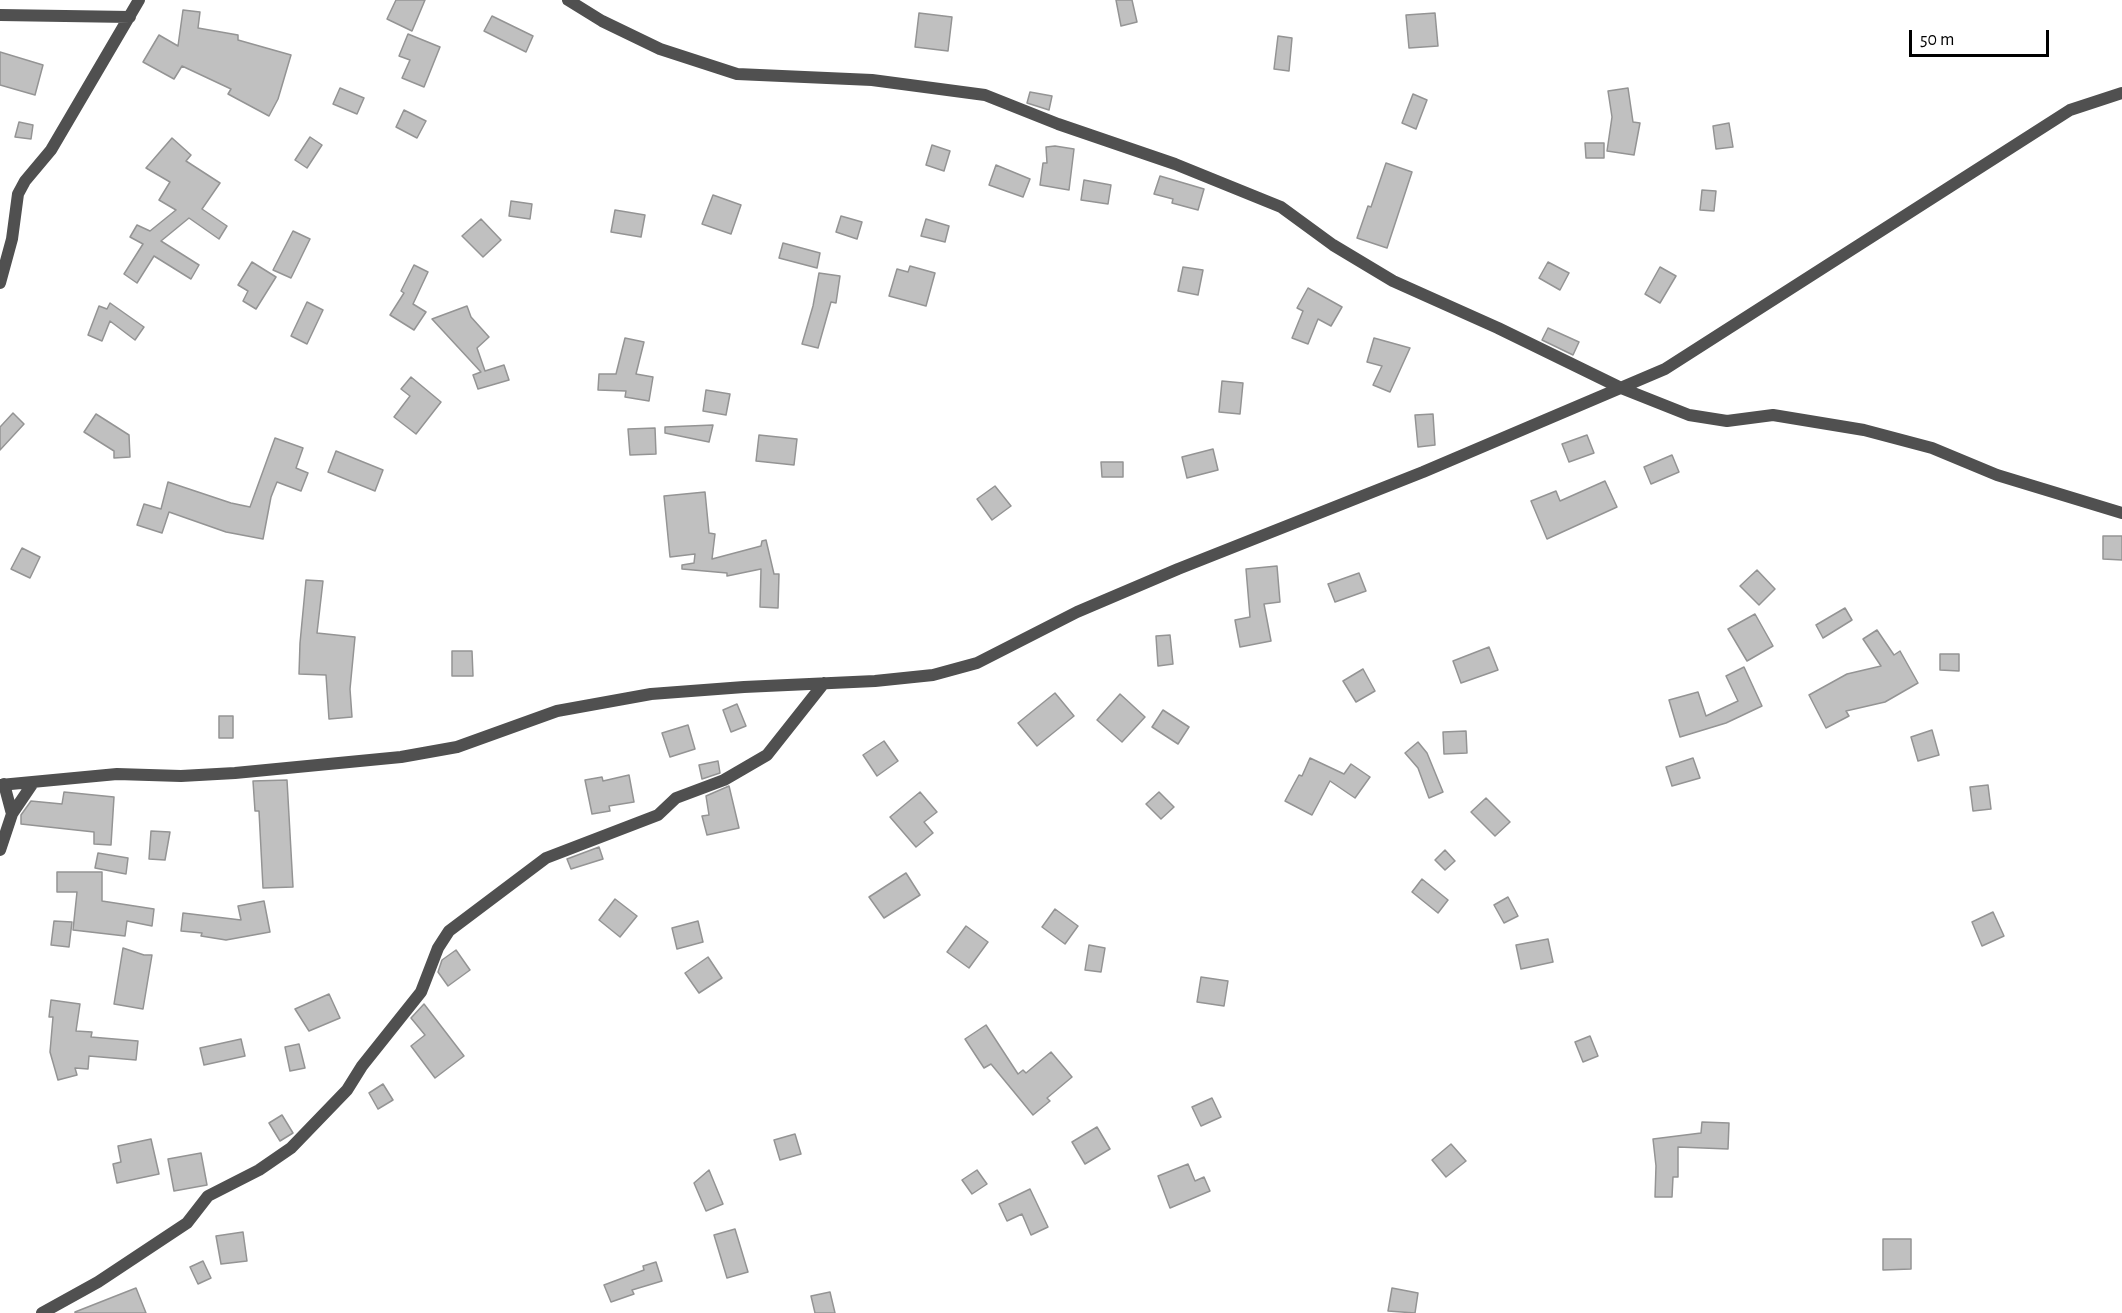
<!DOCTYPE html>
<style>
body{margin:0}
#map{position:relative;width:2122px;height:1313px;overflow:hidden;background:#fff;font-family:"Alegreya Sans",sans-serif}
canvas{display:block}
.scale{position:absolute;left:1909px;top:30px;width:140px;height:27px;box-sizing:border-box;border:3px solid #000;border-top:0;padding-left:8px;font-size:18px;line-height:21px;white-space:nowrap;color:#000;-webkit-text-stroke:4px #fff;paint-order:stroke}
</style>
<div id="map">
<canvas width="2122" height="1313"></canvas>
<div class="scale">50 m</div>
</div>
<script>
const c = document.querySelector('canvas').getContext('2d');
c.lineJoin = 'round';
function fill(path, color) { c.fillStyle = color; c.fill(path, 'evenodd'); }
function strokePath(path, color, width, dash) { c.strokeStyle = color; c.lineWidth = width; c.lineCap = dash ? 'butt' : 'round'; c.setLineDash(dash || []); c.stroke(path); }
const building = new Path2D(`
 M396 0H425L412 31 387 19Z
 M1116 0H1132L1137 22 1121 26Z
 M183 10 200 12 198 28 238 35V40L291 55 278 99 269 116 228 94 231 89 182 66 174 79 143 62 159 35 178 46Z
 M919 13 952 17 948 51 915 47Z
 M1435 13 1438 46 1409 48 1406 15Z
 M492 16 533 36 526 52 484 31Z
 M408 34 440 47 424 87 402 78 410 60 399 56Z
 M1278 36 1292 38 1289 71 1274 69Z
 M0 52 43 65 35 95 0 85Z
 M340 88 364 98 357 114 333 104Z
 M1628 88 1633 122 1640 123 1634 155 1607 151 1612 117 1608 91Z
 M1030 92 1052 96 1049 110 1027 103Z
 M1413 94 1427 100 1416 129 1402 123Z
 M404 110 426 121 417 138 396 127Z
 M19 122 33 125 31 139 15 137Z
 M1729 123 1733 147 1716 149 1713 126Z
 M310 137 322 145 307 168 295 160Z
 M172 138 191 155 186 161 220 183 202 209 227 226 219 239 189 218 161 241 199 265 191 279 154 256 137 283 124 274 143 244 130 237 137 225 150 231 176 210 159 200 170 182 146 168Z
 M1585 143H1604V158H1586Z
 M932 145 950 151 944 171 926 165Z
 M1055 146 1074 149 1069 190 1040 185 1043 163H1047L1046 147Z
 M1386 163 1412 172 1387 248 1357 238 1368 206 1371 207Z
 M996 165 1030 179 1023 197 989 185Z
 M1160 176 1204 189 1198 210 1172 203 1173 199 1154 194Z
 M1084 180 1111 185 1108 204 1081 200Z
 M1702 190 1716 191 1714 211 1700 210Z
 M713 195 741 205 731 234 702 224Z
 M511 201 532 204 530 219 509 216Z
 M615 210 645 215 641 237 611 232Z
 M841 216 862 222 857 239 836 232Z
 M481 219 501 240 483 257 462 236Z
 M926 219 949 226 945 242 921 236Z
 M293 231 310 239 291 278 273 270Z
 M783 243 820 253 817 268 779 258Z
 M252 262 276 277 256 309 243 301 248 291 238 285Z
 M1548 262 1569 273 1560 290 1539 278Z
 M414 265 428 272 413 304 426 312 414 330 390 315 404 293 401 291Z
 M910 266 935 273 926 306 889 296 897 269 908 272Z
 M1183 267 1203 270 1198 295 1178 291Z
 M1660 267 1676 276 1660 303 1645 294Z
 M819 273 840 276 836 303 831 302 818 348 802 344 813 306Z
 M1308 288 1342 307 1331 326 1318 319 1308 344 1292 338 1303 311 1297 308Z
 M307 302 323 310 307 344 291 336Z
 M110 303 144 327 135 340 110 321 102 341 88 335 99 306 107 309Z
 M467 306 471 317 489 337 477 348 485 371 504 365 509 380 478 389 473 375 481 372 432 319Z
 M1548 328 1579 342 1573 355 1542 340Z
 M625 338 644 342 636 374 653 377 649 401 625 397 626 391 598 390 599 374H616Z
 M1374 338 1410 348 1390 392 1373 385 1382 366 1367 362Z
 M411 377 441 402 416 434 394 417 410 396 401 389Z
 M1222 381 1243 383 1240 414 1219 412Z
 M706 390 730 394 726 415 703 411Z
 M13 413 24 424 0 450V427Z
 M96 414 129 435 130 457 114 458V451L84 432Z
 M1433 414 1435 445 1418 447 1415 415Z
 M713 425 709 442 665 433V427Z
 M655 428 656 454 630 455 628 429Z
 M759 435 797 439 794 465 756 461Z
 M1587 435 1594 453 1569 462 1562 444Z
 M275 438 303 448 296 468 308 473 301 491 277 482 271 497 263 539 226 532 169 512 162 533 137 525 144 504 161 509 168 482 231 503 250 507Z
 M1213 449 1218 470 1187 478 1182 457Z
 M336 451 383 470 375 491 328 472Z
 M1672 455 1679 472 1651 484 1644 467Z
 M1101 462H1123V477H1102Z
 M1605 481 1617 507 1547 539 1531 501 1556 491 1560 501Z
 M995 486 1011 506 992 520 977 499Z
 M705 492 709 533 715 534 712 559 761 546 762 541 766 540 774 574H779L778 608 760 607 761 569 727 576V573L682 569V565L694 563 695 554 670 557 664 496Z
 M2103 536H2122V560L2103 559Z
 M22 548 40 557 30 578 11 569Z
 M1277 566 1280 602 1264 604 1271 641 1240 647 1235 620 1250 617 1246 569Z
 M1757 570 1775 589 1759 605 1740 586Z
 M1359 573 1366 591 1335 602 1328 584Z
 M306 580 323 581 317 633 355 637 350 689 352 717 329 719 326 675 299 674 300 643Z
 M1845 608 1852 620 1823 638 1816 625Z
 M1755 614 1773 646 1747 661 1728 629Z
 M1877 630 1894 655 1900 651 1918 683 1885 702 1846 711 1849 716 1826 728 1809 695 1847 674 1881 666 1863 639Z
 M1170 635 1173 664 1158 666 1156 636Z
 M1489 647 1498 670 1461 683 1453 661Z
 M452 651H472L473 676H452Z
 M1940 654H1959V671L1940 670Z
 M1744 667 1762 706 1726 723 1680 737 1669 700 1698 692 1706 716 1738 701 1726 676Z
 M1363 669 1375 691 1356 702 1343 681Z
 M1055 693 1074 716 1037 746 1018 723Z
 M1120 694 1145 717 1122 742 1097 720Z
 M737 704 746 726 731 732 723 710Z
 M1163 710 1189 727 1178 744 1152 727Z
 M219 716H233V738H219Z
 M688 725 695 749 670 757 662 733Z
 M1932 730 1939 755 1918 761 1911 737Z
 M1466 731 1467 753 1444 754 1443 732Z
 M884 741 898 761 877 776 863 755Z
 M1418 742 1427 753 1443 792 1429 798 1418 768 1405 753Z
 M1310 758 1344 774 1351 764 1370 777 1355 798 1330 781 1312 815 1285 801 1299 775 1302 776Z
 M1693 758 1700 778 1672 786 1666 767Z
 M718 761 720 773 702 779 699 765Z
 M629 775 634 802 609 806 610 811 592 814 585 780 602 777 603 781Z
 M287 780 293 887 263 888 259 811H255L253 781Z
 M1988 785 1991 809 1973 811 1970 787Z
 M729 786 739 828 707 835 702 816 709 815 706 796Z
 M64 792 114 797 111 845 94 844V832L21 824V815L31 801 62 804Z
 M920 792 937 812 924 822 933 833 916 847 890 817Z
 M1159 792 1174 807 1161 819 1146 804Z
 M1486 798 1510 822 1495 836 1471 812Z
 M151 831 170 832 165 860 149 859Z
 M599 847 603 859 571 869 567 859Z
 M1445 850 1455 861 1445 870 1435 860Z
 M98 853 128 858 126 874 95 868Z
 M57 872H102V901L154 909 152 926 127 921 125 936 73 930 77 892H57Z
 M906 873 920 895 884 918 869 897Z
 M1422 879 1448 900 1438 913 1412 892Z
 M1508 897 1518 916 1504 923 1494 905Z
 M615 899 637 916 620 937 599 920Z
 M264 901 270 932 226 940 201 936 202 933 181 931 183 913 241 920 238 906Z
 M1055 909 1078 926 1065 944 1042 927Z
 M1993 912 2004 936 1982 946 1972 922Z
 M54 921 72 922 69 947 51 945Z
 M698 921 703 942 677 949 672 928Z
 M966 926 988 942 969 968 947 952Z
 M1548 939 1553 962 1521 969 1516 945Z
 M1089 945 1105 948 1101 972 1085 970Z
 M123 948 144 955H152L143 1009 114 1004Z
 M456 950 470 970 448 986 438 972 442 960Z
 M708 957 722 978 699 993 685 973Z
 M1201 977 1228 981 1224 1006 1197 1002Z
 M329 994 340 1018 309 1031 295 1009Z
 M51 1000 80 1004 76 1031 92 1032 91 1037 138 1041 136 1060 89 1056 88 1069 75 1068 77 1075 58 1080 50 1052 53 1017H49Z
 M424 1004 464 1056 435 1078 411 1046 425 1035 411 1018Z
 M986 1025 1018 1074 1023 1070 1026 1073 1051 1052 1072 1077 1047 1098 1050 1101 1033 1115 991 1064 984 1068 965 1039Z
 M1590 1036 1598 1056 1583 1062 1575 1042Z
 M241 1039 245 1056 204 1065 200 1048Z
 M299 1044 305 1068 290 1071 285 1047Z
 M383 1084 393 1100 378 1109 369 1093Z
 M1212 1098 1221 1117 1201 1126 1192 1107Z
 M282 1115 293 1133 280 1141 269 1123Z
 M1702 1122 1729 1123 1728 1149 1678 1147V1177H1673L1672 1197H1655L1656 1166 1653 1139 1701 1133Z
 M1097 1127 1110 1149 1085 1164 1072 1142Z
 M795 1134 801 1154 780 1160 774 1140Z
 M151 1139 159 1174 117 1183 113 1164 121 1162 118 1146Z
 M1451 1144 1466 1161 1446 1177 1432 1160Z
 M201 1153 207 1185 174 1191 168 1159Z
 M1188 1164 1195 1181 1204 1177 1210 1191 1170 1208 1158 1176Z
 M709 1170 723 1204 706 1211 694 1183Z
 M977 1170 987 1184 972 1194 962 1180Z
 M1030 1189 1048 1227 1031 1235 1022 1214 1007 1221 999 1204Z
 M735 1229 748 1272 727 1278 714 1235Z
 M243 1232 247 1261 221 1264 216 1236Z
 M1883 1239H1911V1269L1883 1270Z
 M203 1261 211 1278 198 1284 190 1267Z
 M656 1262 662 1281 632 1290 634 1294 611 1302 604 1285 644 1270 643 1266Z
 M136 1288 146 1313H75V1312Z
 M1392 1288 1418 1293 1415 1313 1388 1311Z
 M830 1292 835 1313H815L811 1296Z`);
fill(building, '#c0c0c0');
strokePath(building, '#949494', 1.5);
strokePath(new Path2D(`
 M568 0 602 21 660 49 737 74 872 80 985 95 1058 124 1175 164 1281 207 1333 245 1393 281 1498 328 1621 388 1689 415 1727 421 1773 415 1864 430 1932 448 1997 475 2122 513
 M0 15 130 17
 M0 283 12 239 18 194 25 181 51 150 139 0
 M4 784 12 814
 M0 785 117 774 181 776 235 773 401 757 457 747 557 711 651 694 744 687 875 681 933 675 977 663 1077 612 1178 569 1423 472 1665 369 2070 110 2122 93
 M0 850 12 814 33 783
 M42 1313 98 1282 187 1223 208 1196 259 1170 291 1148 347 1090 362 1066 421 992 438 948 449 931 546 858 658 815 676 798 724 780 767 755 824 683`), '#505050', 12);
</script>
